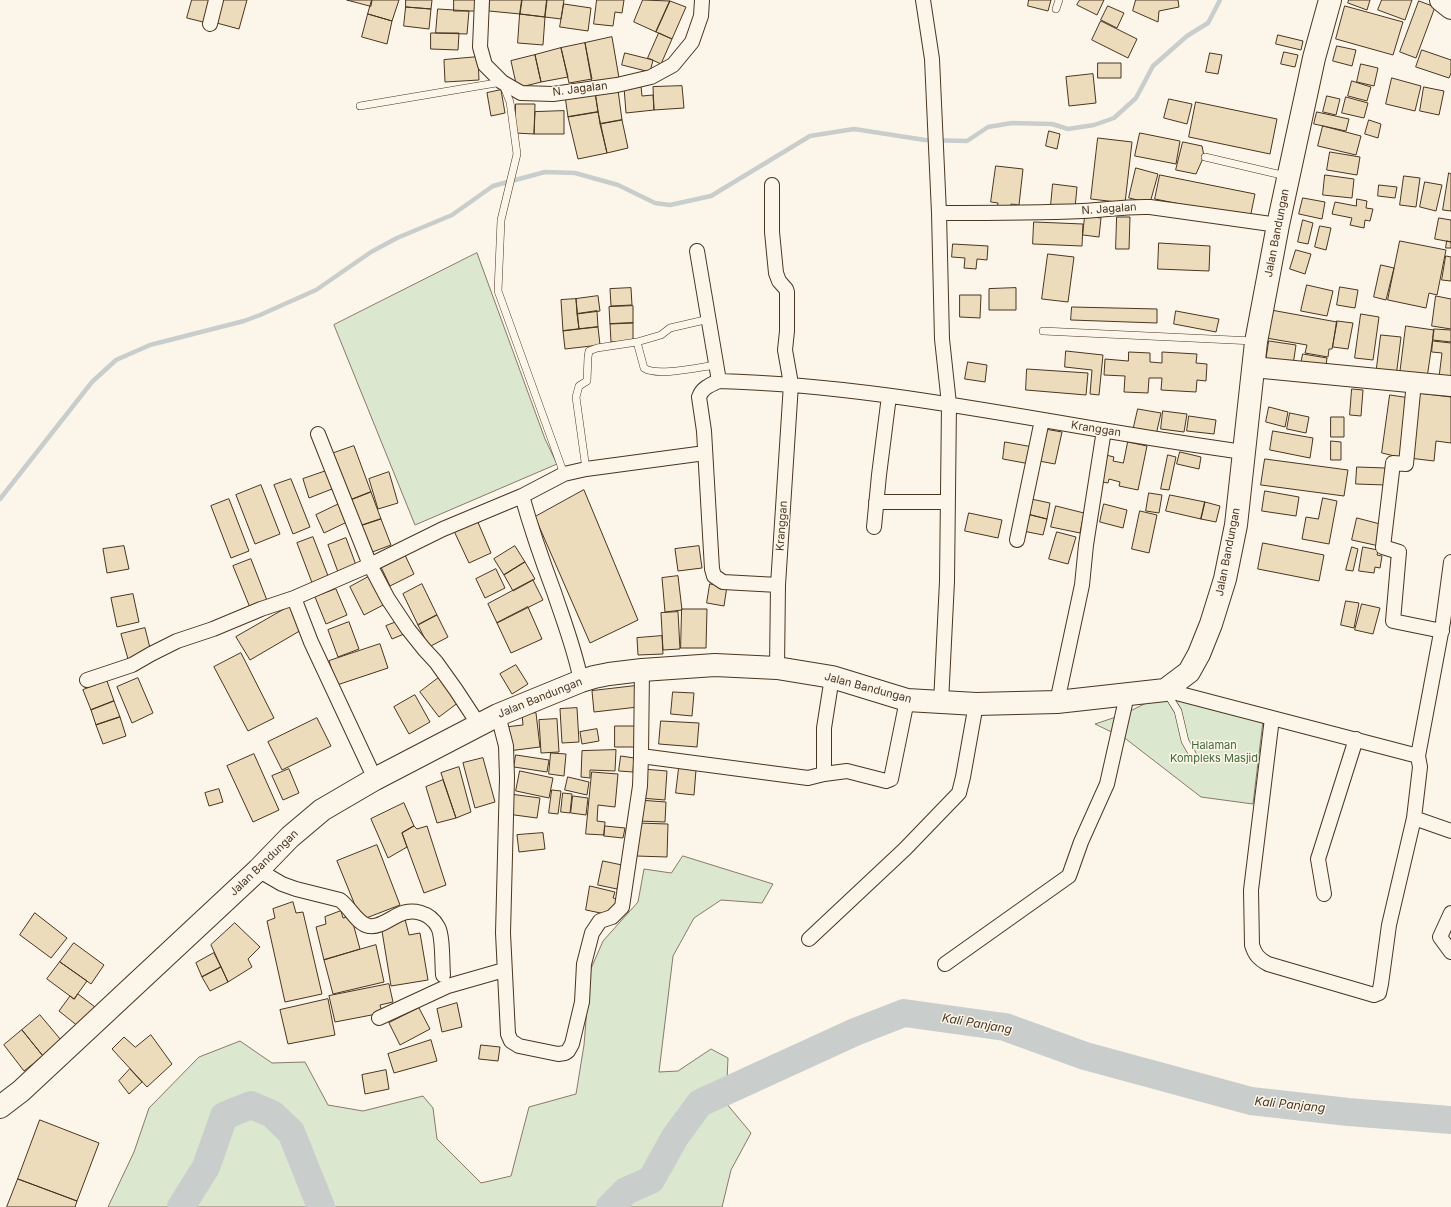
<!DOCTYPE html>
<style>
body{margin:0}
canvas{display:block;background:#fbf6e9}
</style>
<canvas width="1451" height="1207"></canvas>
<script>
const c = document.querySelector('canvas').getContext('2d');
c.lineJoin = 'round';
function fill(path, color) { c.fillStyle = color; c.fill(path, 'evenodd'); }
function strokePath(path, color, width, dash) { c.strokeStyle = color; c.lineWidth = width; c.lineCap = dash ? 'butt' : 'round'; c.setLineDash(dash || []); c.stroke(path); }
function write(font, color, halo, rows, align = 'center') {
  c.font = font + ' Inter,sans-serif'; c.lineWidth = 3; c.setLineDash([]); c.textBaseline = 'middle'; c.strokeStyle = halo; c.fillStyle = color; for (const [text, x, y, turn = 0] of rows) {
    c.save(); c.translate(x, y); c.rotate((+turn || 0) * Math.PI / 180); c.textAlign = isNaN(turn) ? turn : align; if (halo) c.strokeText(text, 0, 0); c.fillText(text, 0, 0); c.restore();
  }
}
const green = new Path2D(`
 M477 253 545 439 557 464 415 525 334 325Z
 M1163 695 1263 721 1253 804 1201 797 1126 739 1095 724 1122 715Z
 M683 856 773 884 762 903 721 900 694 918 673 956 659 1072 678 1071 711 1049 728 1058 726 1103 751 1133 731 1170 722 1207H108L134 1152 149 1108 199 1057 240 1041 272 1063 305 1062 328 1105 363 1111 423 1096 433 1108 437 1139 481 1183 511 1176 529 1107 576 1094 584 1045 590 971 603 941 638 902 644 869 671 873Z`);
fill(green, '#dce7d0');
strokePath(green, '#887966', 1);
strokePath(new Path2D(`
 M0 499 92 382 116 360 150 345 244 321 260 315 316 290 371 252 397 238 452 215 493 186 545 172 575 173 618 185 655 203 670 205 711 196 810 136 854 129 925 140 967 141 988 127 1012 123 1052 124 1068 129 1094 125 1114 118 1136 98 1153 66 1187 36 1208 23 1220 0`), '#c9cecd', 4.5);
strokePath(new Path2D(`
 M181 1207 206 1167 224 1116 251 1105 272 1114 291 1132 321 1207
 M610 1207 626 1191 651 1180 675 1137 700 1103 855 1032 904 1013 1005 1027 1085 1056 1251 1101 1348 1112 1451 1120`), '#c9cecd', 28);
const building = new Path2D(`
 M192 0H213L207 23 187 18Z
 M219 0H247L239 29 213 22Z
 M347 0H372L371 6Z
 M372 0H399L392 21 368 14Z
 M406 0H432L431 9 406 7Z
 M454 0H478V11H454Z
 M490 0H522L520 14 489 11Z
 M522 0H547L545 17 520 14Z
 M547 0H564L561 19 545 17Z
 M597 0H624L622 13 615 12 613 26 594 24Z
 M643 0 670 1 656 32 634 22Z
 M1029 0H1051L1048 11 1028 6Z
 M1080 0H1104L1097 15 1077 5Z
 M1136 0H1178L1179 7 1159 11 1158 22 1133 11Z
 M1349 0H1370L1367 10 1348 3Z
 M1382 0H1412L1405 20 1378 10Z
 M670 1 686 7 672 39 656 32Z
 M1419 1 1435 7 1416 58 1400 52Z
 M564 4 591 8 588 31 560 27Z
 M1108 6 1124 13 1117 28 1101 20Z
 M1345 6 1403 22 1393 55 1336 39Z
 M406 7 431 9 429 29 404 26Z
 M438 9 469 11 467 34 436 33Z
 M368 14 392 21 387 44 362 37Z
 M520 14 545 17 543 45 518 43Z
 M1101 21 1137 39 1128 58 1092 40Z
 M431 33H459L458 50 431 49Z
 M659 33 672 39 661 64 648 58Z
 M1278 35 1303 41 1301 50 1276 44Z
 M612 37 619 78 592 83 585 43Z
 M585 43 592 79 569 83 561 48Z
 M1337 46 1356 50 1352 66 1333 61Z
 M561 48 568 77 541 82 535 55Z
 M1422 50 1451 60V73L1449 78 1416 67Z
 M1284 52 1298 55 1295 67 1281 64Z
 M625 53 653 60 650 72 622 65Z
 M1210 53 1222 55 1218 74 1206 72Z
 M535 55 541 82 517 88 511 61Z
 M478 57 479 80 445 82 444 60Z
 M1098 63H1121V78H1098Z
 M1361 64 1378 68 1374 86 1357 82Z
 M1093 74 1096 103 1069 106 1066 77Z
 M1392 78 1421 86 1415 111 1386 104Z
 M1352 81 1371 87 1367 101 1348 96Z
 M641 86 642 96 653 95 654 110 626 113 624 87Z
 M682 86 684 108 654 110 653 87Z
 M1424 87 1444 91 1439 115 1420 111Z
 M501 90 505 113 491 116 487 93Z
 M618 90 622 120 600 124 595 92Z
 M595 92 598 112 568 117 565 96Z
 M1327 96 1340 99 1336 115 1323 112Z
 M1346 97 1368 103 1364 118 1342 113Z
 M1169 99 1192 104 1187 124 1164 118Z
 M1196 102 1277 119 1270 154 1189 137Z
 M516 104H535L534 134 515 133Z
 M564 111V134H534L535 112Z
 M598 112 607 153 578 159 568 117Z
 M1317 112 1349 119 1346 131 1314 124Z
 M622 120 628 148 607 153 600 124Z
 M1369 120 1381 124 1378 138 1365 134Z
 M1323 126 1361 136 1356 155 1318 146Z
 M1049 131 1060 134 1057 149 1046 146Z
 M1140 133 1180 141 1176 164 1135 156Z
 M1098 138 1132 142 1125 203 1091 199Z
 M1183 142 1202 146 1204 156 1196 174 1176 170Z
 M1330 152 1360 157 1357 175 1327 170Z
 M996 166 1023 169 1019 205 1011 204 1010 210 997 209 998 203 991 202Z
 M1136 168 1158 174 1150 203 1129 198Z
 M1449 173 1451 174V211L1443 210Z
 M1160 175 1255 194 1250 218 1155 199Z
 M1325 175 1354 179 1352 198 1323 195Z
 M1404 176 1420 178 1416 207 1400 205Z
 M1425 182 1442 185 1436 211 1420 207Z
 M1053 184 1077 187 1075 208 1051 205Z
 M1379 185 1397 187 1395 198 1378 196Z
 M1303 198 1325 202 1322 219 1299 214Z
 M1357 199 1367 201 1366 208 1373 209 1370 221 1365 220 1364 228 1350 225 1352 218 1332 214 1335 202 1356 206Z
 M1085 216 1101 218 1099 237 1083 235Z
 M1117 217H1130L1129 249H1116Z
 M1439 218 1451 220V242L1435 239Z
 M1303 220 1313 223 1308 244 1298 242Z
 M1034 222 1083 224 1082 246 1033 244Z
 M1320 226 1331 228 1326 250 1315 247Z
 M1400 241 1446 250 1437 295 1429 293 1426 308 1388 300Z
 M1447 241 1451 242V248H1446Z
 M1159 243 1210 246 1209 271 1158 269Z
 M953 244 988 246 987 260 977 259 976 269 964 268 965 258 952 257Z
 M1296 250 1311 254 1305 274 1290 269Z
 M1048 254 1074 257 1068 302 1042 299Z
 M1446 256 1451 257V281L1442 280Z
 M1381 265 1394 268 1386 300 1374 297Z
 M1307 285 1333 291 1327 316 1301 311Z
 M1340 287 1358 290 1355 308 1337 305Z
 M631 288 632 305 611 306 610 289Z
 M1016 288V310H989V289Z
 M960 295H981L980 318 960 317Z
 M598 296 600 311 577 314 576 299Z
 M1436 296 1451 299V329L1432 326Z
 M576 299 579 329 563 331 561 300Z
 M633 306V323L610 324 609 307Z
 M1072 307 1157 309V323L1071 320Z
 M1271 310 1337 322 1332 349H1329L1328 357 1305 353 1307 345 1266 338Z
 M597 311 598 327 579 329 577 314Z
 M1176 311 1219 319 1216 332 1174 324Z
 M1361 314 1379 317 1373 360 1355 358Z
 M1337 321 1353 323 1348 349 1333 347Z
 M633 323V341L611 342 610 324Z
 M1406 326 1434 330 1427 378 1400 374Z
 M598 327 600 345 565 349 563 331Z
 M1434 329 1451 330V342L1433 340Z
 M1381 335 1401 337 1396 377 1376 375Z
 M1269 341 1296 345 1293 365 1266 361Z
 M1433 341 1451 343V378L1439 377 1442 353 1432 352Z
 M1066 351 1103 355 1099 395 1090 394 1092 370 1065 367Z
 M1129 352 1150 353V362L1162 363V352L1197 354 1196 363 1207 364 1206 381 1197 380 1196 392 1161 390 1162 378H1149L1148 393 1124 392 1125 376 1104 375 1105 359 1128 361Z
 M1303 354 1327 358 1325 373 1300 369Z
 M968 362 987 365 985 382 965 379Z
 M1027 369 1088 373 1086 395 1026 390Z
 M1352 389 1363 390 1361 416 1350 415Z
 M1418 393 1451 397V443L1436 441 1434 461 1409 458Z
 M1390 395 1410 398 1403 458 1382 453Z
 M1269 407 1288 412 1285 427 1266 422Z
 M1138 409 1161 413 1156 435 1133 431Z
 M1163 411 1187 414 1184 432 1161 429Z
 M1290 413 1309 417 1306 433 1287 429Z
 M1189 416 1216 420 1214 434 1187 431Z
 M1331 417H1344V437H1331Z
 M1045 429 1062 432 1055 464 1039 461Z
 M1273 431 1313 438 1310 458 1270 450Z
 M1331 441 1341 442V460H1331Z
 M1005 442 1033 447 1030 464 1003 459Z
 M1128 442 1147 446 1138 490 1119 486 1120 482 1109 479 1108 483 1097 481 1102 454 1114 457 1113 461 1123 463Z
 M354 446 371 492 348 501 331 454Z
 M1180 452 1201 457 1199 469 1177 464Z
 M1168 455 1176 457 1169 490 1161 489Z
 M1265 459 1348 470 1344 496 1261 485Z
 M1357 467 1386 468V485L1356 484Z
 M326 471 332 489 309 498 303 479Z
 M389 472 398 503 378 509 369 479Z
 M291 479 310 527 293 534 274 485Z
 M261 485 280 534 255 544 236 495Z
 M584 490 638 620 590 643 535 517Z
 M1265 491 1299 497 1296 516 1262 511Z
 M371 492 381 519 357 527 348 501Z
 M1149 493 1162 495 1159 513 1146 511Z
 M1170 495 1205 502 1201 519 1166 511Z
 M1323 498 1337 501 1329 544 1302 539 1306 517 1318 519Z
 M229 499 249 551 231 558 211 506Z
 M1031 499 1050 503 1047 519 1027 514Z
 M1205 502 1220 506 1216 522 1201 519Z
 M339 504 347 522 324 533 316 515Z
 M1104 504 1127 510 1123 528 1100 522Z
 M1056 506 1084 513 1080 533 1051 527Z
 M1140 511 1157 515 1149 553 1132 549Z
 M969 513 1002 520 998 538 965 531Z
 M1027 514 1047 519 1043 535 1023 531Z
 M1357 518 1384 525 1379 546 1352 540Z
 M381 519 391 545 367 554 357 527Z
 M477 520 491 553 469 563 454 531Z
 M1057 532 1076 537 1068 564 1049 559Z
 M313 537 330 581 314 588 297 543Z
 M346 538 356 565 338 572 328 545Z
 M1263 543 1324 555 1319 581 1258 569Z
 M124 546 129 569 107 573 103 549Z
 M515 546 525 562 504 575 494 559Z
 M699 546 702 568 678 571 675 549Z
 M1352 547 1358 549 1353 571 1346 570Z
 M1363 547 1378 550 1377 555 1382 556 1380 568 1375 567 1374 573 1359 571Z
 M404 553 414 574 390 586 380 565Z
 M251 559 268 603 251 610 233 566Z
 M525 562 535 579 513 591 504 575Z
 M496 569 505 588 485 598 476 579Z
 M370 576 385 604 364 615 350 587Z
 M678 576 682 610 665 612 662 578Z
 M533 580 543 600 497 623 488 604Z
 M422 584 437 615 418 625 403 594Z
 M710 584 727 586 724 606 707 603Z
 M336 589 347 615 326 624 315 597Z
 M133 594 139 622 117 627 111 598Z
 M1346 601 1359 603 1354 628 1341 625Z
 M1362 604 1380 608 1373 634 1355 630Z
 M290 606 303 629 250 660 236 637Z
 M528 607 542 639 511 653 497 623Z
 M682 609H707L706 648H681Z
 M678 612 680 649 663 650 661 613Z
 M437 615 448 637 429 647 418 625Z
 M399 621 404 634 392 639 386 626Z
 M349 622 359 649 338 657 328 630Z
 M145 628 151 652 128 659 121 634Z
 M662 636 663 654 638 655 637 638Z
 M380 644 388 668 337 685 329 661Z
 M241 653 274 718 248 731 214 667Z
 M516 665 528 684 512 694 500 674Z
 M441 676 459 702 439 717 420 692Z
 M138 678 153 713 132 723 117 687Z
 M107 681 114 701 91 710 83 690Z
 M635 686 638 707 594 712 592 691Z
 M673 692 694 693 692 716 671 714Z
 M415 695 430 722 409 734 394 707Z
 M114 701 120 717 96 725 91 710Z
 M577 708 579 742 562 743 560 709Z
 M536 713 540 747 508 751 505 727 523 725 522 714Z
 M120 717 126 736 103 744 96 725Z
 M317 718 331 746 282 770 268 742Z
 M557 719 559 752 541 753 539 720Z
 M661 721 699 723 697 747 659 744Z
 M615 726H638V747H615Z
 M597 729 599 741 582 744 580 732Z
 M616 750 615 771 590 770V778L581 777 582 751Z
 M551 753 566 754 564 776 549 774Z
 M254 754 279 810 253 822 227 766Z
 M516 755 549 760 547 772 514 767Z
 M621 756 634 758 633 772 619 771Z
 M483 758 495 802 475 808 463 763Z
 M459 767 471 812 456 818 441 773Z
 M679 768 696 770 694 795 676 793Z
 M289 769 299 793 283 800 272 776Z
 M643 769 667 771 665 800 640 798Z
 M520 771 553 778 549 798 516 791Z
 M592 772 618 774 615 807 598 805 597 821 605 822 604 835 586 834Z
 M568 777 589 782 587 795 565 790Z
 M443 780 456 818 437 823 426 787Z
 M219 789 223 802 209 806 205 793Z
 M552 790 561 791 558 814 549 813Z
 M563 793 572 794 570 813 561 812Z
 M510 794 540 798 537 818 507 814Z
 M573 796 588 798 586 815 571 813Z
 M639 800 666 802 665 822 638 821Z
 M404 803 414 826 402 833 407 847 388 858 371 819Z
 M637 823 668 824 667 857 636 856Z
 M414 826 417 829 427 826 446 885 424 893 402 833Z
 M605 826 625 828 623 838 604 836Z
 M543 833 545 849 519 852 517 835Z
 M377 845 400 905 361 920 337 861Z
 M603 861 622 865 617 889 598 885Z
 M590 886 615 892 613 898 618 899 616 911 610 915 586 910Z
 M293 902 296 913 303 912 322 994 285 1002 267 921 275 918 273 909Z
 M341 911 343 918 351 916 360 949 324 960 316 927 326 924 325 917Z
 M35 913 67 938 51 958 20 935Z
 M404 915 409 935 420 933 428 980 391 986 381 925Z
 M235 923 260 947 248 959 252 967 228 982 211 945Z
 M74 943 104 965 91 984 60 962Z
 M376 945 384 982 333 994 324 960Z
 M214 953 221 967 202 977 196 963Z
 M60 962 87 981 74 999 47 979Z
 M221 967 228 982 210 991 202 977Z
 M389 984 393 1002 380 1005 382 1013 335 1022 329 996Z
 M78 994 95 1007 79 1027 59 1011 70 996 74 999Z
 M328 999 335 1035 288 1044 280 1010Z
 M457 1003 462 1027 442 1032 437 1009Z
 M419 1008 430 1029 400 1045 389 1023Z
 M40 1015 61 1040 43 1056 22 1030Z
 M22 1030 43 1056 24 1071 4 1045Z
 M151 1035 172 1064 147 1087 112 1049 124 1037 135 1047Z
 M431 1040 437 1061 394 1073 388 1054Z
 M481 1045 500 1047 498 1061 479 1059Z
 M130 1069 142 1082 129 1094 119 1081Z
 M386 1070 389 1089 365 1094 362 1075Z
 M40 1120 99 1143 77 1201 18 1179Z
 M18 1179 77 1201 75 1207H7Z`);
fill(building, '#ecdcbc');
strokePath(building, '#4a3520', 1);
const lane = new Path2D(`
 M1056 9 1059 0
 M360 106 502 82 510 102 517 154 501 220 498 291 564 474
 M1205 157 1286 176
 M1043 331 1254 341
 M637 342 644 368C656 377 700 367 716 365
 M586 469 576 397 579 386 587 381 588 357 589 351 597 348 637 342 661 335 670 328 709 319
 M1166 692 1178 711 1185 741 1194 757`);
const street = new Path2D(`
 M482 0 480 47 485 65 502 82 521 93 553 94 617 85 651 77 673 65 692 42 701 16 702 0
 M923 0 932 59 939 213 942 339 949 404 947 581 941 703
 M210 24 216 0
 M772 185V232L776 273 779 281 786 289 787 292V331L785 350 791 384 778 585 777 668
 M939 213C987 213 1035 213 1083 211 1105 210 1127 206 1150 207L1278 225
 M697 251 719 381C832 384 944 403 1055 422 1118 433 1180 443 1243 452
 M719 381C710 385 702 388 699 397L704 431 712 569 714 576 723 582 778 585
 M1414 382 1406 464 1393 463 1383 547 1399 552 1393 621 1442 631
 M318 434 370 565 388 599 408 629 424 649 436 662 456 690 479 725
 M522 496 564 474 586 469 705 453
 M876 502H947
 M874 527 879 475 889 396
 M1017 540 1042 420
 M87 680 132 665 151 654 177 641 213 629 261 609 294 598
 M1165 690 1418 756 1443 622 1451 562
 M1057 702 1082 585 1086 545 1104 430
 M498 715 506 746 507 778 503 933 508 1034 511 1041 519 1046 558 1054 565 1053 568 1051 572 1044 582 1002 584 964 592 933 600 921 612 917 622 907 640 786 641 756 642 670
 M1272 718 1251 890 1252 945C1255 955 1259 959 1268 964L1374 995 1379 993 1381 984 1389 925 1414 818 1420 767 1418 756
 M641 756 808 778 824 774 847 771 886 781 891 779 907 700
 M824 774V728L832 677
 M375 779 311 642 294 598 370 565 443 529 522 496C531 528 542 560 554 592 564 622 575 650 581 681
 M1414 818 1451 831
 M258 870 282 884 296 889 340 900C350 907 357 924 369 926 378 928 390 919 398 915 412 908 430 912 438 927 443 936 442 964 443 975
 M1324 894 1318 859 1356 739
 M1451 913 1440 937 1451 952
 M809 939 905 849 959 793 963 777 976 704
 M945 964 1069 876 1081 842 1107 784 1127 695
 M379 1018 448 986 504 970`);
const secondary = new Path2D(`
 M1253 367 1451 386`);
const primary = new Path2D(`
 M1441 0 1451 8
 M0 1107 21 1091 50 1064 258 870 290 837 322 810 375 779 498 715 581 681 594 677 609 674 642 670 715 665 777 668 832 677 907 700 976 704 1057 702 1165 690 1189 672 1199 654 1211 624 1225 579 1236 525 1256 342 1278 225 1314 58 1330 0`);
strokePath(lane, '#4a3520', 8);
strokePath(street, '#4a3520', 16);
strokePath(secondary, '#4a3520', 22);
strokePath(primary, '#4a3520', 24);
strokePath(lane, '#fbf6e9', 7);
strokePath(street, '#fbf6e9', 14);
strokePath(secondary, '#fbf6e9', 20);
strokePath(primary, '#fbf6e9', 22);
write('11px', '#4a3520', '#fbf6e9', [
 ["N. Jagalan",580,89,-7],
 ["N. Jagalan",1109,209,-4],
 ["Jalan Bandungan",1277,233,-79],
 ["Kranggan",1096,429,9],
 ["Kranggan",782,526,-86],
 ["Jalan Bandungan",1228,552,-79],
 ["Jalan Bandungan",868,688,15],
 ["Jalan Bandungan",540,698,-22],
 ["Jalan Bandungan",264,863,-44]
]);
write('11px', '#436837', '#fbf6e9', [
 ["Halaman",1214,746],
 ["Kompleks Masjid",1214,759]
]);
write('italic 12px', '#4a3520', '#fbf6e9', [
 ["Kali Panjang",977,1024,10],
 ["Kali Panjang",1290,1105,6]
]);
</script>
